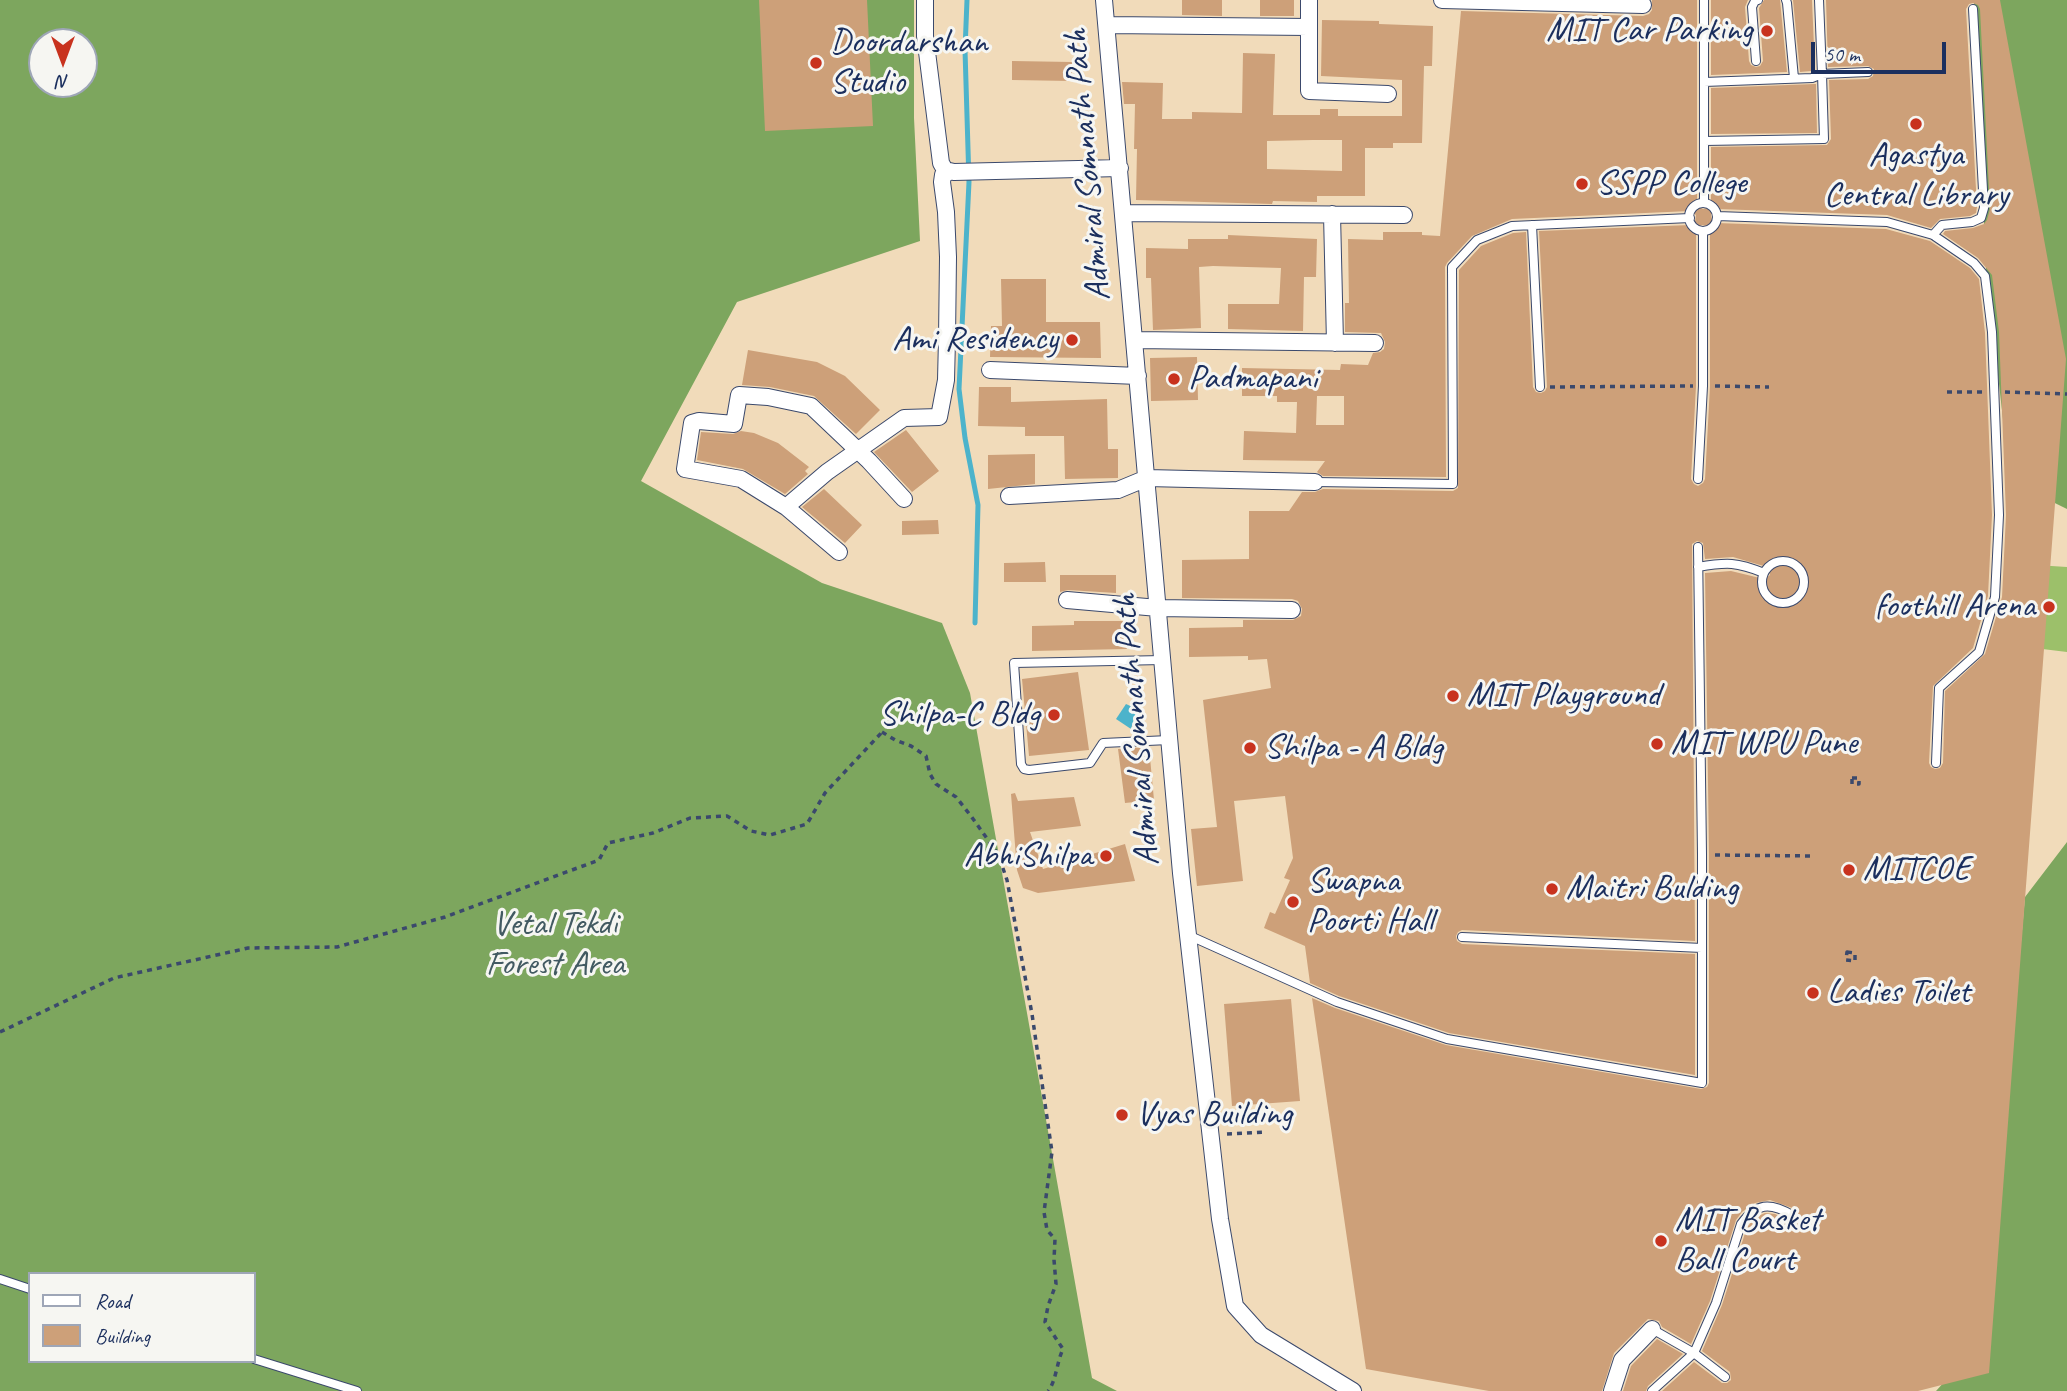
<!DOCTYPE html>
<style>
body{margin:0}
#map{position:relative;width:2067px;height:1391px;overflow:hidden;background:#f1dbba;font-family:Caveat,sans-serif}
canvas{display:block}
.legend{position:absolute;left:28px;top:1272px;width:228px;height:91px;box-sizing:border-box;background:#f6f6f2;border:2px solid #9ea6b7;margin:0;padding:9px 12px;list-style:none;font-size:21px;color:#1b2f5e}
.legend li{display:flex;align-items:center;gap:14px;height:35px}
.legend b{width:35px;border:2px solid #9ea6b7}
.north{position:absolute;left:28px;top:28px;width:70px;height:70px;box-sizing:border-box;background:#f6f6f2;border:2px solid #9ea6b7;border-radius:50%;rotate:180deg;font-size:19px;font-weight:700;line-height:28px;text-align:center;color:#1b2f5e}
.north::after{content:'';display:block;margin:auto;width:24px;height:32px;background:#c8321e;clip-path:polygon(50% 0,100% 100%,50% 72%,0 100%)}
.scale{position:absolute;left:1811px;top:42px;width:135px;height:32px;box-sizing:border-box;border:4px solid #1b2f5e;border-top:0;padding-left:9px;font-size:21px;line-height:24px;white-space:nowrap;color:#1b2f5e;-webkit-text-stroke:5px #f6f6f2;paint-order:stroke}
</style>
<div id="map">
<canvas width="2067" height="1391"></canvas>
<ul class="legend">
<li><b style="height:9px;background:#fff"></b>Road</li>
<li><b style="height:19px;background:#cda079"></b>Building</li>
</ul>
<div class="north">N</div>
<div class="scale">50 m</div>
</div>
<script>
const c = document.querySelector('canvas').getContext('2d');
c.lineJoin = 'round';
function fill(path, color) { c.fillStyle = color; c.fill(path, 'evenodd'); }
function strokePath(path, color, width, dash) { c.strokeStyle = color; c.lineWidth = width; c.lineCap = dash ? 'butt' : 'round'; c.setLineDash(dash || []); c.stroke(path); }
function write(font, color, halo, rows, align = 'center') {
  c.font = font + ' Caveat,sans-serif'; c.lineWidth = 6; c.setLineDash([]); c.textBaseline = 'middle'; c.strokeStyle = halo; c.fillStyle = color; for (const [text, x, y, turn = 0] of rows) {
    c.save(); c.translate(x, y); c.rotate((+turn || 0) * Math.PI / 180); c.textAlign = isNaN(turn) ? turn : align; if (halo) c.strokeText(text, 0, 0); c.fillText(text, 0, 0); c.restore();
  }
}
fill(new Path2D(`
 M2036 565 2067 567V652L2026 647Z`), '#9cc06a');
fill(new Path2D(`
 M0 0H914V118L920 241 737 302 641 481 822 583 942 623 970 693 1092 1378 1117 1391H0ZM42 42H84V84H42ZM30 1274H254V1361H30Z
 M1974 0H2067V509L2010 481 1986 269Z
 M2067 842V1391H1936L1986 1336 2025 897Z`), '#7da65e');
fill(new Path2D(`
 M1126 704 1137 709 1131 729 1116 719Z`), '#4cb3cb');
strokePath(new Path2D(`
 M967 0 965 50 969 182 959 389 965 438 978 505 975 623`), '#4cb3cb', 5);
fill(new Path2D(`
 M759 0H867L873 126 765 131Z
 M1182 0H1222V16L1182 15Z
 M1260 0H1294V16H1260Z
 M1652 0H1697V203L1699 207 1703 209 1708 208 1711 203V147L1827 145 1831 139 1829 80 1868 79 1873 76 1874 69 1868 66 1828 67 1826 0H2000L2066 359 1989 1373 1918 1391H1662L1694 1362 1722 1383H1727L1731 1380 1730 1372 1702 1351 1722 1305 1747 1227 1756 1217 1765 1213 1775 1214 1792 1222 1798 1217V1212L1795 1209 1770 1200 1755 1203 1742 1212 1736 1220 1710 1301 1691 1344 1662 1327 1659 1321 1648 1319 1614 1353 1602 1391H1489L1366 1369 1312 998 1335 1008 1446 1045 1701 1089 1707 1087 1709 1083V854L1705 573 1731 571 1764 579 1770 575 1767 567 1733 557 1705 559 1703 543 1697 541 1692 544 1695 941 1462 930 1458 932 1456 936 1457 941 1462 944 1695 954V1075L1449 1033 1339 996 1310 983 1305 946 1264 928 1270 912 1275 914 1290 880 1284 878 1293 858 1285 796 1234 801 1243 881 1197 886 1191 829 1217 827 1203 700 1271 688 1267 659 1248 660V656L1189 657V628L1243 627V620H1293L1301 616 1302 609 1298 601 1292 599 1182 598V560L1249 559V511H1289L1302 492H1315L1323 489 1453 491 1458 488 1459 270 1481 246 1513 233 1526 232 1533 387 1536 392 1541 393 1545 391 1547 387 1539 231 1690 225 1695 222 1696 215 1690 211 1512 219 1472 236 1447 263 1445 267 1446 477 1323 476 1317 472 1325 461 1243 460 1244 431 1296 433 1297 402H1277V396H1242V368L1340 370 1341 364 1368 365 1373 353 1380 352 1384 349 1385 342 1381 333 1345 332V303H1349L1348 239 1383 240V232H1422V235L1440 236 1461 11 1643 16 1649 14 1652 10ZM1973 3 1978 5 1980 9 1990 209 1987 220 1984 224 1973 228 1945 231 1943 234 1978 258 1992 275 1999 332 2006 515 2002 597 1985 654 1945 691 1943 763 1940 768 1935 769 1931 767 1929 763 1933 686 1973 648 1988 596 1992 515 1985 333 1979 279 1970 268 1930 241 1886 229 1717 223 1712 220 1711 215 1713 211 1717 209 1887 215 1931 228 1940 219 1970 216 1976 213 1977 207 1966 9 1969 4ZM1702 225 1707 226 1710 231V386L1705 479 1703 483 1698 486 1694 484 1691 479 1696 386V231L1698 227ZM1317 396H1344V425H1316Z
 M1711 0H1748L1745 7 1749 61 1751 65 1756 67 1760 66 1763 61 1759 8 1764 0H1780L1787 72 1711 75Z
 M1793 0H1812L1815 70 1811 71 1800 72Z
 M1322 20 1379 21V24L1433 26 1432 66H1424L1422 143H1393V148H1365V196H1317V202L1273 201 1272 204 1136 200 1137 149H1134L1135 104H1124L1122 82 1163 83 1162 119H1192V112L1242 113 1243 53 1275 54 1273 115H1320V109H1338V116H1402V80L1321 76ZM1313 140H1342V171L1267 169V141Z
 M1012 61 1072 62V81L1012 80Z
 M1814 84H1816L1817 133 1711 134V88Z
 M1228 235 1317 239 1316 277H1304L1303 331 1228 329V304H1279L1281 268 1213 266 1199 267 1201 328 1153 330 1151 278H1146V248L1188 249V239H1228Z
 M1001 279H1046V322H1100L1101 358 990 357 991 326H1002Z
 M748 350 817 362 845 376 880 410 856 434 814 396 770 387 742 385Z
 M1197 357 1198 400 1151 401 1150 358Z
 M979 387H1011V402L1107 399 1108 449H1118V478L1065 479 1064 436H1025V427L978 426Z
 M906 430 939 471 912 492 874 452Z
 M741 431 754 433 778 443 809 467 805 471 808 474 785 494 743 469 697 460 701 432 733 434Z
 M1035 454V484L988 489V455Z
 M824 489 862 525 845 543 802 507Z
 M938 520 939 534 902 535V521Z
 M1045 562 1046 582H1004V563Z
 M1060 575H1116V593L1068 590 1060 592Z
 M1074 621H1126L1127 649 1032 651V626L1074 625Z
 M1078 672 1089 750 1029 756 1022 679Z
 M1149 747 1154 800 1125 803 1118 749Z
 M1015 793 1018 801 1074 797 1081 826 1030 832 1043 869 1125 844 1135 881 1038 893 1023 888 1017 870 1011 794Z
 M1291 999 1300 1101 1232 1106 1224 1004Z
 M1657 1339 1683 1354 1648 1386 1646 1391H1623L1631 1366Z`), '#cda079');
const service = new Path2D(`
 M1786 0 1787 3 1794 78
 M1756 61 1752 7 1755 1 1758 0
 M1704 82 1812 78 1822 74 1819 0
 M1704 141 1824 139 1822 74 1868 72
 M1704 203V0
 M1689 217a14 14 0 1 1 28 0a14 14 0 1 1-28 0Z
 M1717 216 1887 222 1933 235 1974 263 1985 276 1992 332 1999 515 1995 597 1979 652 1939 688 1936 763
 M1532 225 1540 387
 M1933 235 1942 225 1972 222 1981 218 1984 208 1973 9
 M1698 479 1703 386V231
 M1315 482 1453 484 1452 267 1477 240 1512 226 1690 218
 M1762 582a21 21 0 1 1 42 0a21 21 0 1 1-42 0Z
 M1698 567C1727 562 1737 562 1764 573
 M1163 660 1014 663 1021 764 1024 769 1029 770 1090 763 1103 743 1169 740
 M1188 935 1337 1002 1447 1039 1702 1083V854L1698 547
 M1462 937 1702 948
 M0 1279 30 1289
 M1652 1329 1694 1353 1725 1377
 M254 1359 357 1391
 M1652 1391 1694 1353 1716 1303 1741 1224C1756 1203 1770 1202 1792 1215`);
const minor = new Path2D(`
 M925 0V36L941 163 945 170 954 172 1120 168
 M1104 0 1181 873 1220 1219 1235 1306 1261 1335 1353 1391
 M1309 0V91L1388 94
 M1442 0 1643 5
 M1107 25 1309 27
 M1124 213 1404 215
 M1332 214 1335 343
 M1135 340 1375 343
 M990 370 1138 376
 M1009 496 1118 490 1147 478 1315 482
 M786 507 827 472 904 418 939 417 946 380 947 339 948 257 946 212 942 182 943 175 949 172
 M839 552 786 507 741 479 685 469 692 423 699 421 734 424 739 395 768 397 811 406 869 461 904 499
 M1067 600 1158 608 1292 610
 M1612 1391 1622 1360 1652 1329`);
strokePath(service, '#3b496c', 10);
strokePath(minor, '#3b496c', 18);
strokePath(new Path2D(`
 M1715 386 1769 387
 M1550 387 1693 386
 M1947 392H1983
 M2005 392 2067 394
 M882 732 895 740 911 746 926 756 930 774 936 784 956 797 971 816 998 854 1007 880 1032 1014 1052 1152 1044 1212 1047 1230 1055 1239 1054 1260 1056 1284 1048 1306 1045 1322 1063 1349C1057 1361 1056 1382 1048 1391
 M1852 778H1859V784H1852Z
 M1715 855 1815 856
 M1847 952 1855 953V961L1846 960Z
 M0 1032 114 978 248 948 337 947 445 917 599 860 608 843 653 833 690 818 727 816 751 831 770 835 807 824 825 793 884 730
 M1227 1134 1265 1132`), '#3b496c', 3.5, [5, 5]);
strokePath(service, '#fff', 8);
strokePath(minor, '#fff', 16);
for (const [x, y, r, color] of [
 [1767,31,7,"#c8321e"],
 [816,63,7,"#c8321e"],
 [1916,124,7,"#c8321e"],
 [1582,184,7,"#c8321e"],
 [1072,340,7,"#c8321e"],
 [1174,379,7,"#c8321e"],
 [2049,607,7,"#c8321e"],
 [1453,696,7,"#c8321e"],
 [1054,715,7,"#c8321e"],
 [1657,744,7,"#c8321e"],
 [1250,748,7,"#c8321e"],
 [1106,856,7,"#c8321e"],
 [1849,870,7,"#c8321e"],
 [1552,889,7,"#c8321e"],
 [1293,902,7,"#c8321e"],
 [1813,993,7,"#c8321e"],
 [1122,1115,7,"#c8321e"],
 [1661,1241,7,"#c8321e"]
]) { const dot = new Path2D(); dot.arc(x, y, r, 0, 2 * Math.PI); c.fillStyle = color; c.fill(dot); strokePath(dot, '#f6f6f2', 2.5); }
write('35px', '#1b2f5e', '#f6f6f2', [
 ["MIT Car Parking",1753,31,"right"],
 ["Doordarshan",830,43],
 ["Studio",830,83],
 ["Agastya",1916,156,"center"],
 ["Central Library",1916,196,"center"],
 ["SSPP College",1596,184],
 ["Ami Residency",1058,340,"right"],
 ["Padmapani",1188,379],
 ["foothill Arena",2035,607,"right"],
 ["MIT Playground",1467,696],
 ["Shilpa-C Bldg",1040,715,"right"],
 ["MIT WPU Pune",1671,744],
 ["Shilpa - A Bldg",1264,748],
 ["AbhiShilpa",1092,856,"right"],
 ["MITCOE",1863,870],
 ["Swapna",1307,882],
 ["Poorti Hall",1307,922],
 ["Maitri Bulding",1566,889],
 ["Ladies Toilet",1827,993],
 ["Vyas Building",1136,1115],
 ["MIT Basket",1675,1221],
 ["Ball Court",1675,1261]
], 'left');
write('35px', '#1b2f5e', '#f6f6f2', [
 ["Admiral Somnath Path",1088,165,-95],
 ["Admiral Somnath Path",1137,730,-95]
]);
write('35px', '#425a62', '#f6f6f2', [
 ["Vetal Tekdi",555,925],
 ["Forest Area",555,965]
]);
</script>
